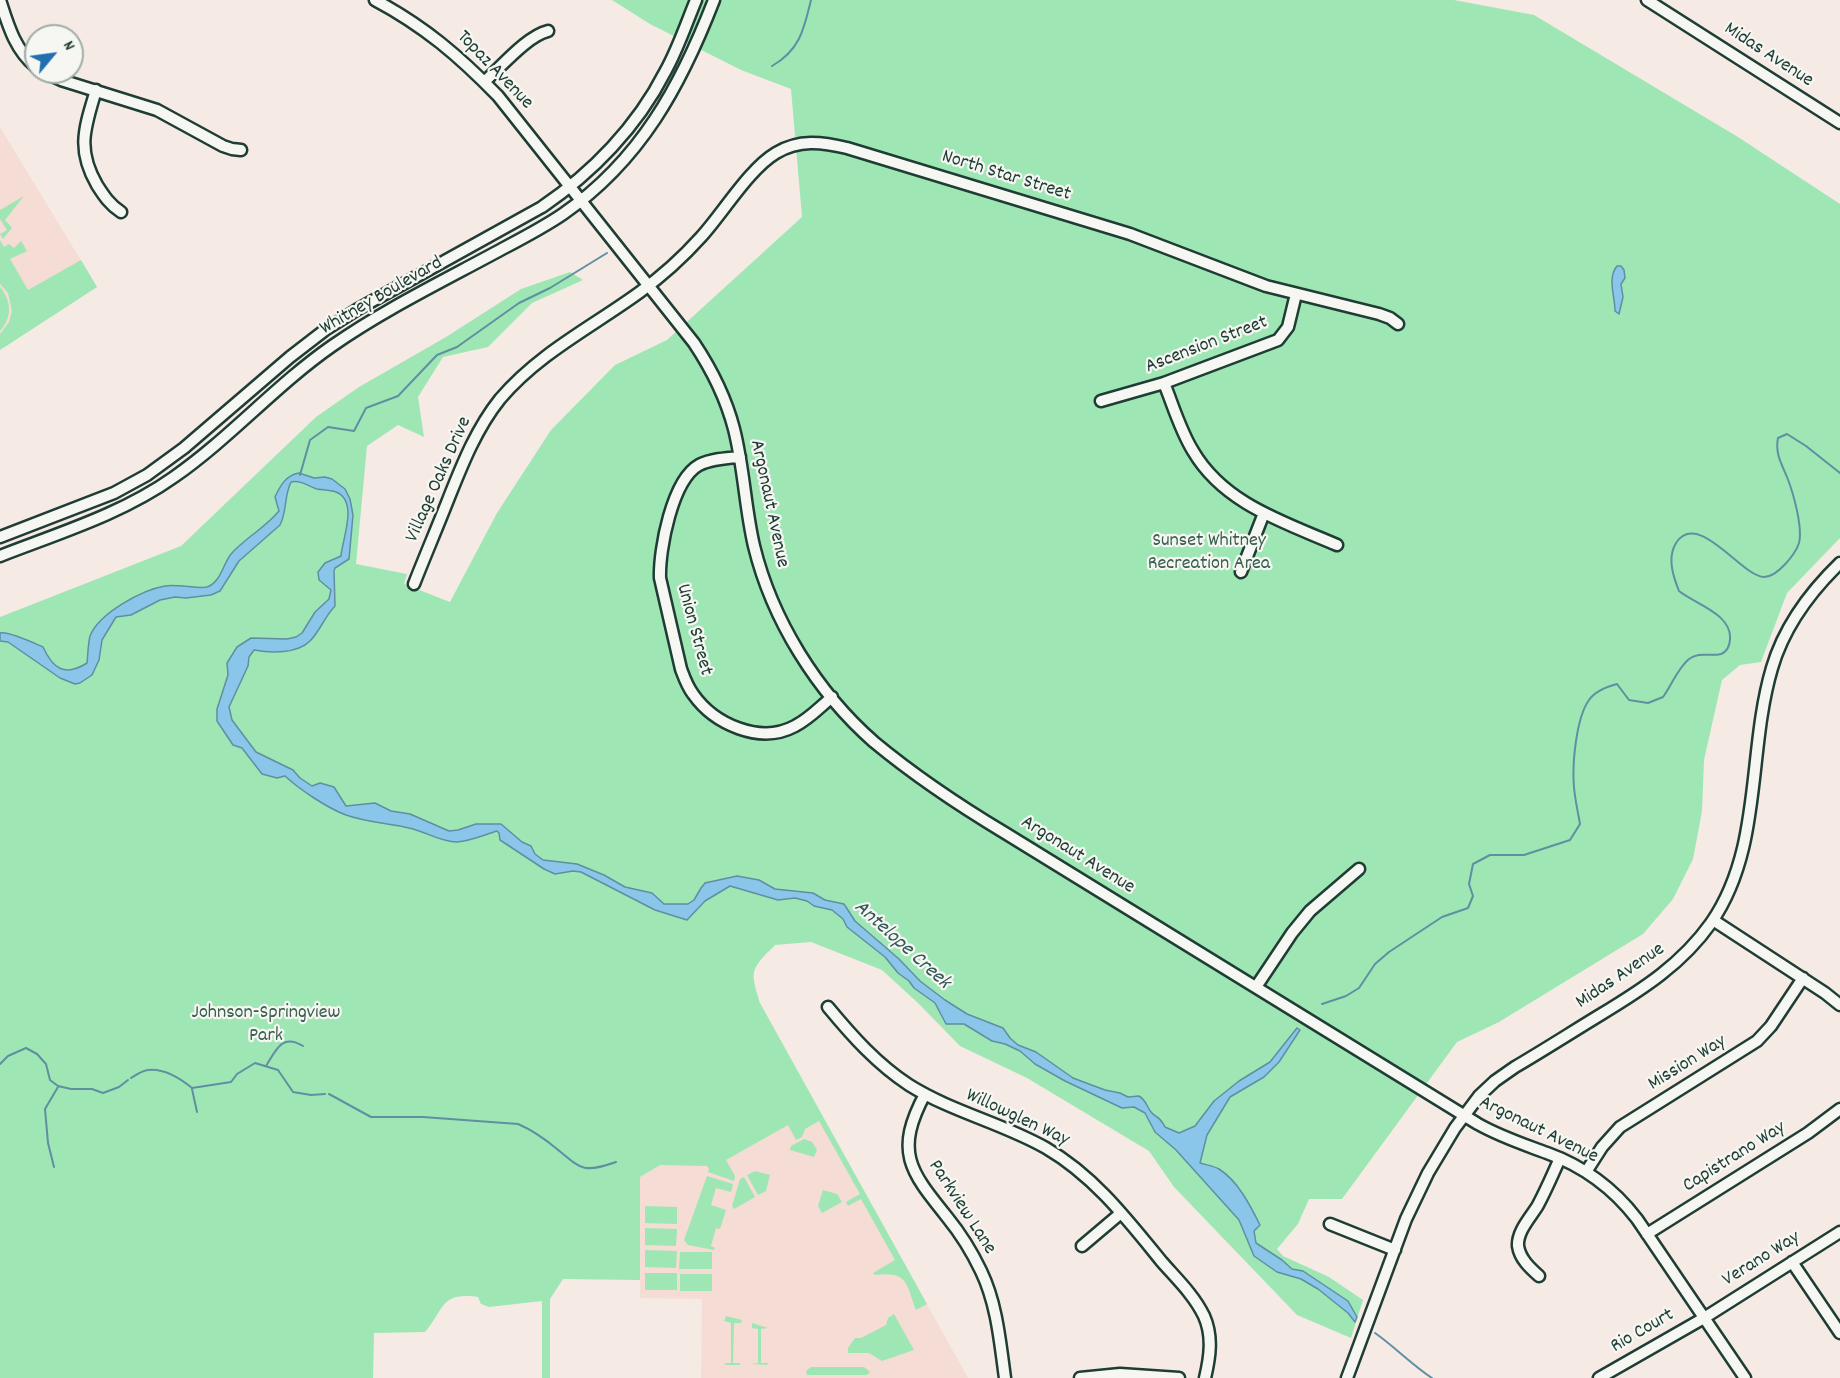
<!DOCTYPE html>
<style>
body{margin:0}
#map{position:relative;width:1840px;height:1378px;overflow:hidden;background:#f6eae4;font-family:Dekko,sans-serif}
canvas{display:block}
.north{position:absolute;left:24px;top:24px;width:60px;height:60px;box-sizing:border-box;background:#f6f6f2;border:2px solid #a0aca6;border-radius:50%;rotate:61deg;font-size:16px;font-weight:700;line-height:24px;text-align:center;color:#1f3d34}
.north::after{content:'';display:block;margin:auto;width:21px;height:27px;background:#1f6fb2;clip-path:polygon(50% 0,100% 100%,50% 72%,0 100%)}
</style>
<div id="map">
<canvas width="1840" height="1378"></canvas>
<div class="north">N</div>
</div>
<script>
const c = document.querySelector('canvas').getContext('2d');
c.lineJoin = 'round';
function fill(path, color) { c.fillStyle = color; c.fill(path, 'evenodd'); }
function strokePath(path, color, width, dash) { c.strokeStyle = color; c.lineWidth = width; c.lineCap = dash ? 'butt' : 'round'; c.setLineDash(dash || []); c.stroke(path); }
function write(font, color, halo, rows, align = 'center') {
  c.font = font + ' Dekko,sans-serif'; c.lineWidth = 4.5; c.setLineDash([]); c.textBaseline = 'middle'; c.strokeStyle = halo; c.fillStyle = color; for (const [text, x, y, turn = 0] of rows) {
    c.save(); c.translate(x, y); c.rotate((+turn || 0) * Math.PI / 180); c.textAlign = isNaN(turn) ? turn : align; if (halo) c.strokeText(text, 0, 0); c.fillText(text, 0, 0); c.restore();
  }
}
fill(new Path2D(`
 M0 127 97 287 0 350Z
 M728 947 968 1378H701L702 1299 640 1298V1177Z`), '#f5dcd4');
fill(new Path2D(`
 M612 0H1454L1534 15 1738 137 1840 204V538L1787 593 1761 662 1740 665 1722 680 1704 760 1702 811 1693 859 1673 899 1643 934 1499 1022 1457 1042 1342 1199H1309L1298 1224 1277 1249 1283 1256 1329 1277 1363 1300 1351 1338 1297 1315 1174 1187 1149 1151 1027 1078 960 1046 918 1003 882 970 811 942 775 945C750 970 750 970 760 1003L927 1304 916 1310C906 1283 908 1271 875 1275L873 1273 895 1260 861 1199 848 1206 846 1202 860 1194 819 1121 805 1129 802 1137 796 1140 788 1125 726 1160 735 1176 734 1181 708 1172 709 1169 707 1166 660 1165 640 1177V1280L563 1279 550 1299V1378H542V1301L489 1307 481 1304 478 1297C440 1292 445 1309 425 1332L374 1333 373 1378H0V617L181 546 316 417 359 387 446 337 521 289 570 272 583 280 532 303 488 347 443 357 418 397 424 437 398 425 367 446 356 564 407 574 404 584 450 602 497 513 551 430 615 365 667 340 802 217 791 89 741 70 650 24Z
 M24 196 5 220 12 228 3 239 0 234 7 230 0 219V210Z
 M0 240 4 247 9 244 14 248 21 241 27 251 10 259 28 290 81 260 97 287 0 350V334L9 322 12 311 8 293 0 284Z
 M0 287C12 301 12 318 0 331Z
 M804 1139 812 1142 817 1150 814 1157 790 1150 791 1146Z
 M755 1171 770 1175 766 1191 758 1195 747 1175Z
 M707 1176 733 1184 731 1192 716 1188 711 1205 726 1210 720 1229 716 1228 711 1246 715 1248 714 1250 688 1245 684 1240Z
 M744 1177 755 1197 734 1209 732 1206 740 1179Z
 M823 1190 837 1194 842 1202 822 1213 818 1206Z
 M645 1206 677 1207V1224L645 1223Z
 M645 1228 677 1229 676 1246 645 1245Z
 M645 1250 677 1251 676 1268 645 1267Z
 M680 1252H712V1269H679Z
 M645 1273H677V1290H645Z
 M680 1274H712V1291H680Z
 M894 1314 914 1350 882 1361 869 1353H848V1348L855 1338H861L886 1325 888 1318Z
 M726 1316 742 1320 741 1323H734L733 1363H741L739 1365H726L724 1363H731V1323L724 1321Z
 M752 1323 768 1328 761 1329V1363H768L767 1365 751 1364 758 1363V1329L752 1328Z
 M811 1367H864L870 1372 867 1375H807L806 1371Z`), '#9ee7b5');
const water = new Path2D(`
 M1617 266H1621L1624 270 1625 278 1621 284 1623 297 1619 314 1615 311C1615 296 1607 278 1617 266Z
 M299 473 314 478 325 477 332 479 345 489 350 499 353 515 349 559 335 568 334 571 335 606C325 616 320 631 310 641 297 654 271 653 254 650L249 657 248 666 229 707 232 720 256 752 293 770 300 778 312 786 320 783 334 787 346 806 375 803 391 811 410 814 449 831 458 830 476 824H501L522 842 531 846 535 854 543 860 577 864 604 875 625 887 652 893 664 904H688L694 900 701 888 705 883 737 876 759 880 775 889 813 893 825 900 844 904 855 921 899 959 920 981 945 1000 967 1014 1003 1028 1010 1038 1018 1045 1036 1052 1073 1078 1105 1090 1120 1093 1128 1097 1139 1096C1147 1101 1146 1106 1151 1112 1157 1119 1159 1115 1165 1127L1179 1133 1195 1126 1214 1101 1239 1081 1270 1062 1297 1028 1300 1030 1279 1062 1264 1077 1230 1097 1207 1135 1200 1163C1206 1165 1214 1166 1219 1169 1238 1181 1250 1205 1260 1225L1254 1231 1256 1243 1282 1260 1292 1269 1303 1271 1348 1301 1357 1317 1355 1322 1348 1313 1318 1289 1301 1279 1277 1272 1254 1256 1239 1220 1176 1150 1155 1132 1145 1113 1134 1107 1122 1108 1065 1081 1035 1064 1020 1051 1005 1044 992 1041 964 1024H946L935 1003 914 988 909 981 898 973 885 957 847 927 843 919 832 910 814 906 807 901 795 898 778 900 730 886 705 901 687 920 655 910 581 872 573 871 555 874 544 869 500 840 499 833 497 831C484 835 470 841 457 842 441 842 428 833 413 829 391 823 368 823 346 815 327 808 299 789 285 776L277 778 262 774 242 748 233 745 217 721V709L228 675 227 663 237 647 251 638 287 639 296 637 302 633 315 612 329 599 331 590 319 580 318 572 325 563 341 556C342 540 359 501 336 492 330 490 323 490 317 489 308 486 301 480 291 482 284 496 287 512 280 525L239 561 220 591 211 595 186 598 175 597 160 600 131 615 116 617 102 640 99 660 92 675 80 683 75 684 60 678 8 642 0 641V633C8 631 34 643 43 647 53 669 65 677 87 663 88 654 88 644 90 636 99 613 142 590 165 586 176 584 199 589 207 587 221 582 223 564 231 554 245 538 265 528 279 511L275 497C280 486 286 475 299 473Z`);
fill(water, '#8ac5ea');
strokePath(water, '#5f8fa1', 1.5);
strokePath(new Path2D(`
 M772 66C800 50 804 29 811 0
 M300 475 310 440 328 427 354 431 366 408 398 396 437 355 457 347 519 303 550 288 607 253
 M1322 1004 1346 996 1359 988 1375 964 1389 952 1442 917 1468 908 1473 896 1469 884 1473 864 1490 855H1524L1570 840 1580 824C1578 812 1575 800 1574 787 1572 765 1576 718 1589 700 1595 691 1606 687 1617 684L1629 700 1648 703 1663 697C1672 685 1677 669 1689 659 1700 651 1710 657 1721 654 1727 652 1730 645 1730 639 1732 614 1695 604 1679 591 1673 576 1667 558 1676 543 1698 509 1742 577 1764 577 1777 577 1795 555 1799 543 1803 527 1793 492 1787 477 1781 463 1775 453 1778 438L1787 434 1806 446 1840 473
 M0 1064 8 1056 26 1048 37 1054 46 1064 50 1080 58 1086 71 1089H92L103 1093 119 1087 128 1080
 M266 1066C276 1050 282 1033 303 1046
 M131 1078C136 1075 143 1070 148 1070 164 1068 181 1079 192 1088L231 1082 237 1074 255 1063 278 1070 293 1092 311 1095 325 1094
 M192 1089 197 1112
 M329 1094 371 1117H423L518 1124C532 1130 545 1139 557 1149 582 1170 584 1173 616 1162
 M54 1167 48 1143 45 1109 58 1087
 M1375 1333C1395 1347 1412 1365 1432 1378`), '#5f8fa1', 2);
const minor = new Path2D(`
 M0 0C8 25 15 50 36 67
 M375 0C424 26 459 56 498 96L694 343C712 370 726 398 734 429 744 468 745 508 754 546 772 620 817 692 874 742 915 776 960 806 1005 833L1478 1124C1501 1137 1523 1144 1547 1153 1583 1166 1614 1189 1637 1219L1745 1378
 M1647 0 1840 123
 M43 72 61 80 157 110 223 146 232 149 241 150
 M484 82C501 67 527 36 548 31
 M96 90C85 127 76 149 97 185 104 196 110 205 121 212
 M1164 383C1173 405 1180 430 1193 451 1224 504 1284 522 1337 545
 M1101 401 1164 383 1278 340 1288 327 1296 294
 M740 457C727 458 711 459 699 465 672 480 659 550 660 578L681 669C684 677 687 686 693 694 714 724 760 745 795 726 809 719 820 707 832 697
 M0 537 114 493 147 475 184 448 290 357 325 330 358 309 542 207C592 173 637 127 665 72 678 49 686 24 696 0
 M0 556C59 533 122 514 174 477 230 438 276 385 332 346 385 309 445 280 502 249 523 238 544 227 563 214 641 160 681 85 714 0
 M1241 572 1264 513
 M414 584C425 556 437 528 448 500 462 465 476 429 500 399 539 353 592 327 640 292 662 276 683 257 701 237 723 213 749 169 776 153 799 139 822 142 847 148L1130 234 1266 286 1379 314 1390 318 1398 324
 M1713 920 1825 993 1840 1005
 M1256 987 1292 933 1310 911 1359 869
 M828 1007C852 1036 877 1064 909 1085 952 1112 1002 1123 1046 1148 1094 1176 1127 1219 1162 1262 1176 1278 1194 1295 1204 1316 1213 1336 1210 1357 1205 1378
 M925 1094C894 1152 910 1171 947 1217 960 1233 972 1252 981 1271 997 1304 1000 1342 1005 1378
 M1586 1172 1602 1147 1620 1127 1757 1041 1771 1026 1803 978
 M1330 1224 1395 1250
 M1647 1234 1808 1133 1840 1109
 M1082 1246 1121 1213
 M1792 1262 1840 1333
 M1539 1276C1530 1268 1520 1259 1518 1246 1517 1231 1531 1217 1538 1205 1546 1190 1553 1174 1560 1158
 M1080 1378 1120 1374 1179 1378
 M1347 1378 1406 1219 1428 1173 1455 1128 1479 1096 1495 1081 1515 1067C1544 1050 1572 1032 1600 1015 1643 989 1682 964 1711 923 1763 848 1747 752 1772 668 1784 627 1809 593 1840 563
 M1599 1378 1704 1318 1840 1232`);
strokePath(minor, '#1f3d34', 15);
strokePath(minor, '#f6f6f2', 10);
write('20px', '#1f3d34', '#f6f6f2', [
 ["Midas Avenue",1768,56,33],
 ["Topaz Avenue",494,71,46],
 ["North Star Street",1006,177,17],
 ["Whitney Boulevard",382,297,-30],
 ["Ascension Street",1207,346,-21],
 ["Village Oaks Drive",440,480,-66],
 ["Argonaut Avenue",768,504,78],
 ["Union Street",693,630,75],
 ["Argonaut Avenue",1077,856,32],
 ["Midas Avenue",1621,977,-34],
 ["Mission Way",1688,1064,-32],
 ["Willowglen Way",1017,1119,25],
 ["Argonaut Avenue",1538,1131,26],
 ["Capistrano Way",1735,1158,-32],
 ["Parkview Lane",961,1208,57],
 ["Verano Way",1762,1260,-32],
 ["Rio Court",1643,1332,-30]
]);
write('20px', '#385f4e', '#f6f6f2', [
 ["Sunset Whitney",1209,542],
 ["Recreation Area",1209,565],
 ["Johnson-Springview",266,1014],
 ["Park",266,1037]
]);
write('italic 21px', '#345858', '#f6f6f2', [
 ["Antelope Creek",901,946,42]
]);
</script>
